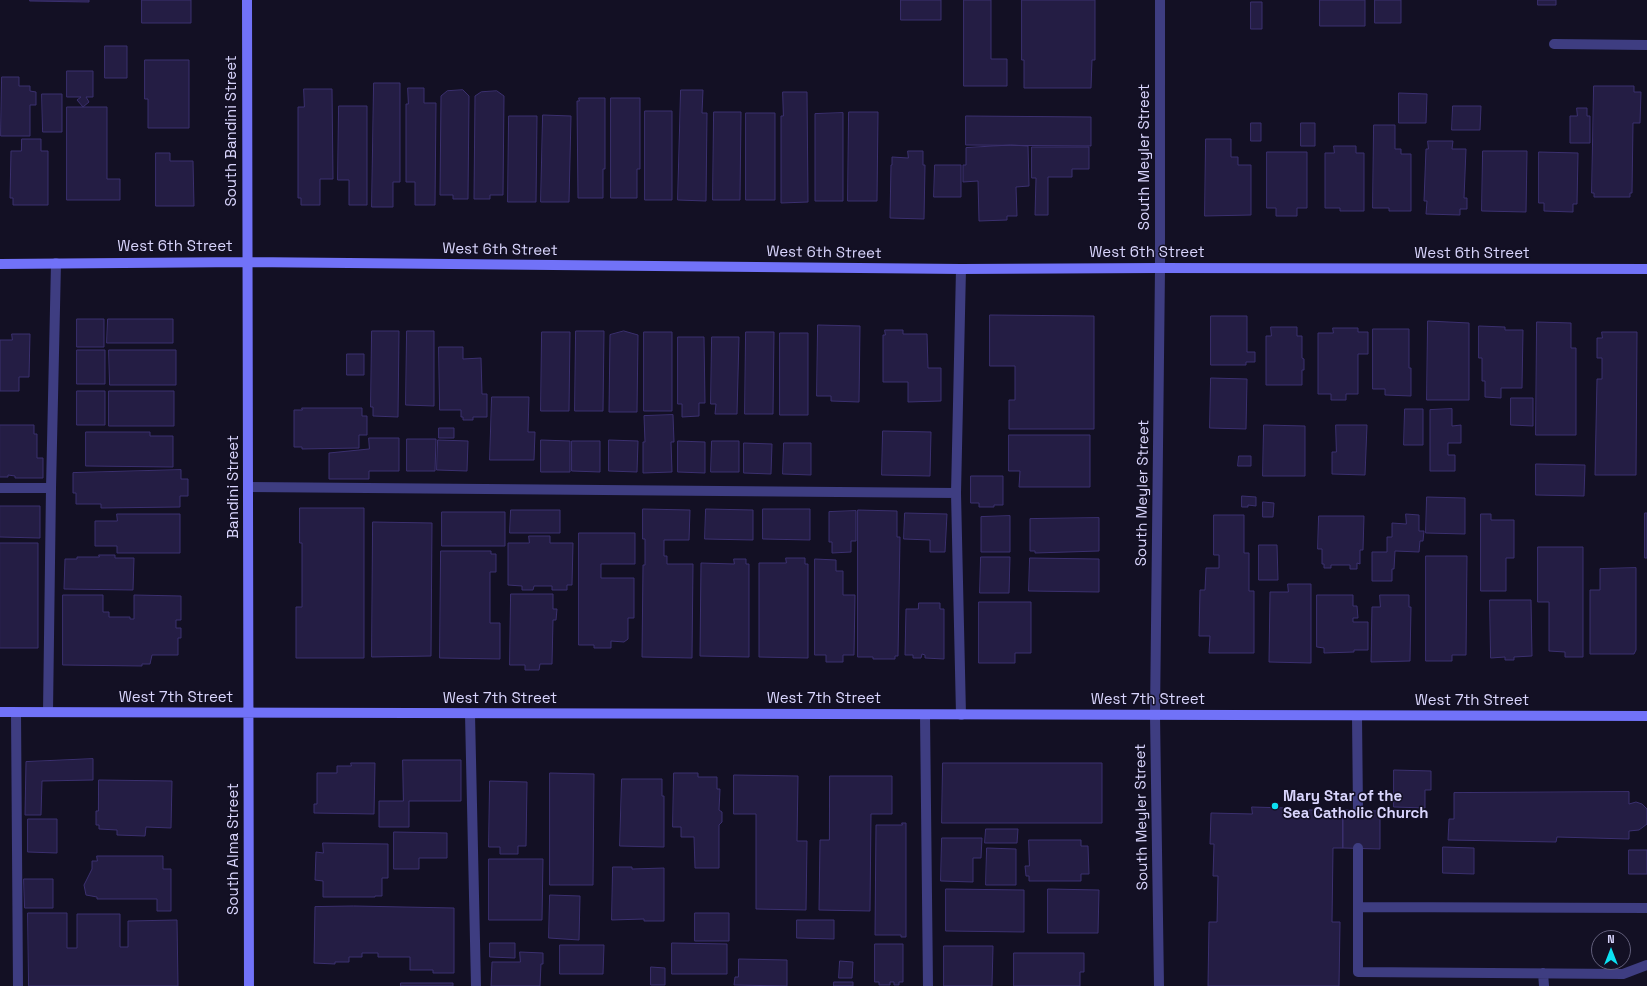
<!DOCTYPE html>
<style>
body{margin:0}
#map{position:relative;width:1647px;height:986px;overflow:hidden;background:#131024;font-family:"Space Grotesk",sans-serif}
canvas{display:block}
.north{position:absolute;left:1591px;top:930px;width:40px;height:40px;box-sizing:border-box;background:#131024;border:1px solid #625f7b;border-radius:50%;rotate:0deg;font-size:11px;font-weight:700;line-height:16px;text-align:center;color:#d9d5fd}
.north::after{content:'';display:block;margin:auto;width:14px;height:18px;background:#0ce1f2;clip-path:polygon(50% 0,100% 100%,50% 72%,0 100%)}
</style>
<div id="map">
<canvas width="1647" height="986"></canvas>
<div class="north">N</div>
</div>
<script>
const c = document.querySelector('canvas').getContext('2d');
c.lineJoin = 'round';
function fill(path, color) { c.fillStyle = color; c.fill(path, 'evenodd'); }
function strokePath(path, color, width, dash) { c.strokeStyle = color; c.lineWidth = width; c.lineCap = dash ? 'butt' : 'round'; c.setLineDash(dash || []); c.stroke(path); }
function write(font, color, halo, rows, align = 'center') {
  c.font = font + ' "Space Grotesk",sans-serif'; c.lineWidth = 3; c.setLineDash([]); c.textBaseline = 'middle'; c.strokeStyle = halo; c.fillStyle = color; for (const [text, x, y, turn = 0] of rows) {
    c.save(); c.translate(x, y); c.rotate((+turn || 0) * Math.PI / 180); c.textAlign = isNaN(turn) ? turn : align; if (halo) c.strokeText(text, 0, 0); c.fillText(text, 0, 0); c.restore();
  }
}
const building = new Path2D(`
 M30 0H89V2L30 1Z
 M142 0H191V23H142Z
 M901 0H941V20H901Z
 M964 0H991V59H1007V86H964Z
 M1022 0H1095V60H1092L1091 88H1024V60H1022Z
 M1320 0H1365V26H1320Z
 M1375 0H1401V23H1375Z
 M1538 0H1556V5H1538Z
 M1251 2H1262V29H1251Z
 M105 46H127V78H105Z
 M145 60H189V128H148V99H145Z
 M67 71H93V97H86L89 102 83 107 77 100 81 97H67Z
 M2 77H19V86H30V91L36 92V105H30V136H1Z
 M374 83H400V182H393V207H372Z
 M1594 86H1634V92H1641L1640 123H1633L1632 193H1630V197H1594V193H1592Z
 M408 88H424V103H436L435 205H415V182H406V104H408Z
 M304 89H332L333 179H320V205H301V198H298V107H304Z
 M463 90 469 96 468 199H453V195H440L441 96 447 91Z
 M681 90H703L702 113H707L706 201 678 200Z
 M497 91 504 96 503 195H490V199H474L475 96 481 92Z
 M783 92H807L808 202 781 203V116H783Z
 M1399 93 1427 94 1426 123H1399Z
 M42 94H62V132H43Z
 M579 98H605V169H603V198H578L577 101H579Z
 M611 98H640V169H637V198H611Z
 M339 106H367V205H349V180H338Z
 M1453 106H1481L1480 130H1452Z
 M67 107H107V179H120V200H67Z
 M1577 108H1587V116H1590V143H1570V116H1577Z
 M645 111H672V200H645Z
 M714 112H741L740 200H713Z
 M849 112H878L877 201H848Z
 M746 113H775V200H746Z
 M843 113V201H815V114Z
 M543 115 571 116 569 202H541Z
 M509 116H537L536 202H508Z
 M966 116 1091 117V146L966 145Z
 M1251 123H1261V141H1251Z
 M1301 123H1315V146H1301Z
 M1374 125H1395V149H1401V154H1411V211H1389V208H1373Z
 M22 139H41V151H48V205H13V198H10L11 151H21Z
 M1206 139H1231V157H1238V165H1251V215L1205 216Z
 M1428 141H1453L1452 149H1466L1464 198H1467V209H1460V215L1426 214 1427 201H1424L1426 149H1428Z
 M1011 145 1028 146 1029 186 1016 187 1017 216H1007V220L979 221 978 181 963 182V165H966V148Z
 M1334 146H1356V153H1364V211H1340V208H1325V153H1334Z
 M1032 147H1089V169H1072V177H1048V215H1035L1036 178H1032Z
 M908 151H923V165H925L924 219 890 218 891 165H892V157L908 158Z
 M1483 151H1527L1526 212 1482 211Z
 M1267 152H1307V208H1297V216H1276V208H1267Z
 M1539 152 1578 153 1577 204H1573V212L1544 211V203H1539Z
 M156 153H170V161H193L194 206H156Z
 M935 165H961V197H934Z
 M990 315 1094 316V429H1009V400H1015V366H990Z
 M1211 316H1247V352H1255V362H1246V365H1211Z
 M77 319H104V347H77Z
 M108 319H173V343H107Z
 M1428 321 1469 323V400H1427Z
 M1537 322 1571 323V348H1576V435H1536Z
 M818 325 860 326 859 402 831 401V396H817Z
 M1479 326 1505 327V330H1523L1522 388H1501V398L1485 397V381H1482V358H1479Z
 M1271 327H1297V336H1302V358L1304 359V370H1302V385H1266V336H1271Z
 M1333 328H1358V332H1368V354H1358V394H1346V400H1331V394H1318V333H1333Z
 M1373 329H1409V368H1411V396L1385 395V389H1373Z
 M885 330H903V334H927L928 368H941V401L908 402V382H883V335H885Z
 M372 331H399L398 417 373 416V407H371Z
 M407 331H434V406L406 405Z
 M576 331H604L603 411H575Z
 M624 331 638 335 637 412H609L610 335Z
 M542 332H570L569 411H541Z
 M644 332H672V411H644Z
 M746 332H774L773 414H745Z
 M1602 332H1637L1636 475H1595L1597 379H1602V358H1597V338H1602Z
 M780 333H808V415H780Z
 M12 334H30L29 377H19V391H0V340H12Z
 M678 337H704L705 403H699V416L682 417V404H678Z
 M712 337H739L737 414H715L716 404H711Z
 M439 347H463V359L481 358 482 394H487V417H473V420H463V417H461V410H440Z
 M77 350H105V384H77Z
 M109 350H176V385H110Z
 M347 354H364V375H347Z
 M1211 378 1247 379 1246 429 1210 428Z
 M77 391H105V425H77Z
 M109 391H174V426H109Z
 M492 397H529L528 432H535L534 460H490Z
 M1511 398H1533V426L1511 425Z
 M302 408H362V416H367V435H359V448L302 449V447H294V410H302Z
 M1405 409H1423V445H1404Z
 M1452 409V426L1461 425V443H1448V455H1455V471H1430V410Z
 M673 415 674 442H671L672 472 643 473V442H645L644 416Z
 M0 425H34V434H37V458H43V478H15V476L8 475V477H0Z
 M1264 425 1305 426V476H1263Z
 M1336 425H1367L1365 475 1332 474V452H1336Z
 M439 428H454V438H439Z
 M883 431 931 432 930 476 882 475Z
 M86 432H150V436H173V467L86 466Z
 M1009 435H1090V487H1019L1020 471H1009Z
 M369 438H399V471H369V479H329V453L369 449Z
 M407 439H436L435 471H407Z
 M438 440 468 441 467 471 437 470Z
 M541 440 570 441V472H541Z
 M609 440 638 441 637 472 609 471Z
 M572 441H600V472L572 471Z
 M678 441 705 442V473L678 472Z
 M712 441H739V472H711Z
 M744 443 772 444 771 474 744 473Z
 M784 443H811V475L783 474Z
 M1239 456H1251V466H1238Z
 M1536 464 1585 465 1584 496 1536 495Z
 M181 470V479H188V496H180V507L101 508V504H76V493H73V473Z
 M971 476H1003V505H994V507H979V503H971Z
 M1242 496 1256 497V506L1248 505V507H1242Z
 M1427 497 1465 498V534L1426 533Z
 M1263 502 1274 503 1273 517H1263Z
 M0 506H40V538L0 537Z
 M300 508H364V658H296V607H302V543H300Z
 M643 509 690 510 689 540H664V556H667V564H693L692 658 642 657 643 565H645V539H643Z
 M706 509 753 510V540L705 539Z
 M763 509H810V540L763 539Z
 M511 510H560V533H510Z
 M858 510 897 511V537H900L898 656H895V659H873V657H858Z
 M856 511V541H851V552L832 553V542H829V512Z
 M442 512H505V546H442Z
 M905 513 947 514 945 552H930V540L904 539Z
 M1645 513H1647V558H1645Z
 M117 514H180V553H117V546H95V521H117Z
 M1406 514 1419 515V531H1424L1423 541H1420L1419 552 1395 551 1394 569H1392V581H1372V552H1387V537H1392V523L1406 524Z
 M1481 514H1491V520H1514V558H1506V591H1481Z
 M1214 515H1244V553H1249V591H1254V653H1209L1210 636H1199L1200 590H1205L1206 568H1219V555H1214Z
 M1010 516V552H981V517Z
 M1319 516H1364L1363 550H1360V564L1357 563V569H1350V565H1331V568H1324V564H1322V549H1318Z
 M1099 518V551L1035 553V551H1030V519Z
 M373 522 432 523 431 656 372 657Z
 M579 533H635V564H601V578H634V618H628V639L624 642 611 641V648H594V645H579Z
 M529 536H550V543H573L572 585H567V590H552V586H534L533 590H522V586L508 585V543H529Z
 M0 543H38V648H0Z
 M1259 545H1277L1278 580H1259Z
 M1538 547H1583V657H1565V652L1549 651V602H1538Z
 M441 551H491V554H496V572H490V623H500V659L440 658Z
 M99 555H115V558H134L133 590 64 589 65 559H77V557H99Z
 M1426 556H1467L1466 655H1452V661H1426Z
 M981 557H1010L1009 593H980Z
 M786 558H805V564H808V658L759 657V563H786Z
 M1030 558 1099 559V592L1029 591Z
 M734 559H746V564H749V657L700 656 701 563 734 564Z
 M815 559 836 560V571H843V595H855L854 655H843V662H826V655H815Z
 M1636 568V650L1634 654H1590V590H1600V569Z
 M1288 584H1311V663L1269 662 1270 592H1288Z
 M511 594H553V609H557L556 620H553L552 664H540L539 670H525V665H510Z
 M63 595H103V612H109V617H130V619H134V595L181 596V620H176V628H181V638H178V655H152L150 664H142V666L63 665Z
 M1317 595H1353V606H1357L1358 618H1353V622H1368V650H1354V652L1324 653V648L1317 647Z
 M1380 595H1409V607H1411L1410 661 1371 662 1372 607H1380Z
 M1490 600H1531L1532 656 1514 657V660H1505V657L1491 658Z
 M979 602H1031V653H1015V663H979Z
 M919 603H940V609H944V659L925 658V655L922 654 921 658H913V655H905L906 609H918Z
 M93 759V780L42 781 41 815H25L26 762Z
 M403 760H461V801H409V827H379V801H403Z
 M351 763H375L374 814 314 813V804H317V773H337V766H351Z
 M943 763H1102V823H942Z
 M1394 770 1431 771V790H1425V808L1394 807Z
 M550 773 594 774 593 885H550Z
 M674 773H698V777H717V789H720L719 810 722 812V822L719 825V868H695L694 837H681V827H673Z
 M734 775 798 776 797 841H807L806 910 756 909V814H734Z
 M830 776H892V814H871L870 911 819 910 820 840H829Z
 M622 779H662V796H664V847L620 846Z
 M99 780 172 781 171 828 146 827 145 836 117 835V830L99 829V825H96V811H98Z
 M490 781 527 782 526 846H518V854H500V847H489Z
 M1629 792V804L1636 802 1642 804 1647 809V824L1639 830 1629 831V839L1557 837 1556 842 1448 840 1449 819H1454V793Z
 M1252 807 1287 808V813L1308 814 1309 810H1343V848H1333L1332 922H1340L1339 986H1208L1209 922H1217L1218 876H1213L1214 844H1210L1211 813 1252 814Z
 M1343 810 1380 811V849L1343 848Z
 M28 819H57V853L28 852Z
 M902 823H906V937H901V935H875L876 825H902Z
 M986 829H1018L1017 843H985Z
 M394 832 447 833V858H419V869H394Z
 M942 838H982L981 858H973V882L941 881Z
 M1029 840H1081V846H1088L1089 874H1081V881H1029V876H1026L1025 866H1029Z
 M323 843 388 844V878H382V896H375V897H323V881L315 880 316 852 323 853Z
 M1443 847 1474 848V874L1443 873Z
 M987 848 1016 849V885H986Z
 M1629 850H1647V874H1629Z
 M97 856H163V869H171V911H157V899H97V897L86 895 84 885 92 869V861H97Z
 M489 859H543L542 920H489Z
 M613 867H632V869L664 868V921H644V919L612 920Z
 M24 879H53V908H25Z
 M946 889 1024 890V932L946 931Z
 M1048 889 1099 890 1098 933H1048Z
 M550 895 580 896 579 940 549 938Z
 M354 906 454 908V973H433V970H410V957H378V953H362V957H349V962H335V964L314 963 315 907Z
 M28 913H67V948H77V914H120V947H128V921L177 920 178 986H29Z
 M695 913H729V941H695Z
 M797 920H834V939L797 938Z
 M490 943H515V958L490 957Z
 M672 943 727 944V974H672Z
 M875 944H903V982H899V985H894V982H890V985H879V982H875Z
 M560 945H604L603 974H560Z
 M944 946H993L992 986H944Z
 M520 952 543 953V964H541L540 986H491L492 962H520Z
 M1014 953H1084V972H1080V986H1014Z
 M739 959 787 960V986L734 985 735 977H738Z
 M840 961 853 962 852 978H839Z
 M651 967 665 968V985H651Z
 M834 982H853V986H834Z
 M401 983H453V986H401Z`);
fill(building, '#241d44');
strokePath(building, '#3b306f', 1);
strokePath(new Path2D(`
 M1554 44 1647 45
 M961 269 956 493 961 715
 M249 487 956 493
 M0 488H51
 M16 712 18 986
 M48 712 51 488 56 263
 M470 714 476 986
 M925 715 928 986
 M1357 716 1358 811
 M1358 848V972L1623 974 1647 965
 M1358 907 1647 908
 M1543 973 1544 986`), '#3e3d81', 10);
strokePath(new Path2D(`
 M1159 986 1155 715 1160 268V0`), '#3e3d81', 10);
strokePath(new Path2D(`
 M247 0 249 986
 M0 264 247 262 961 269 1160 268 1647 269
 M0 712 1647 716`), '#7172f8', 10);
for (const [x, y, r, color] of [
 [1275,806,4,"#0ce1f2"]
]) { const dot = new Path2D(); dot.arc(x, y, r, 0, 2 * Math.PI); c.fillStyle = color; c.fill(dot); strokePath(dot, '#131024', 1.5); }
write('15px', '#d9d5fd', '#131024', [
 ["South Bandini Street",232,131,-90],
 ["South Meyler Street",1145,157,-90],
 ["West 6th Street",175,247],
 ["West 6th Street",500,250,1],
 ["West 6th Street",824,253,1],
 ["West 6th Street",1147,253],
 ["West 6th Street",1472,254],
 ["Bandini Street",234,487,-90],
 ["South Meyler Street",1143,493,-89],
 ["West 7th Street",176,698],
 ["West 7th Street",500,699],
 ["West 7th Street",824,699],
 ["West 7th Street",1148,700],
 ["West 7th Street",1472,701],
 ["South Meyler Street",1142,817,-91],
 ["South Alma Street",234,849,-90]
]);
write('bold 15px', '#d9d5fd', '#131024', [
 ["Mary Star of the",1283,797],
 ["Sea Catholic Church",1283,814]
], 'left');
</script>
